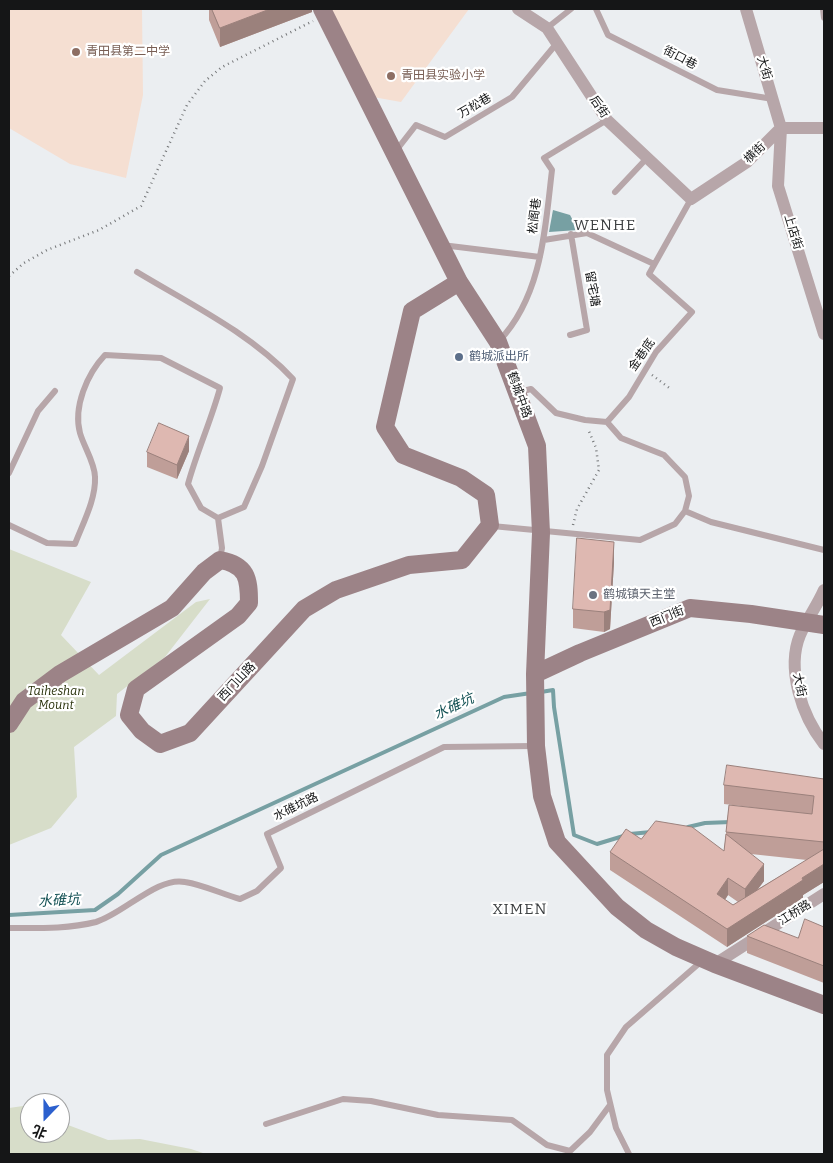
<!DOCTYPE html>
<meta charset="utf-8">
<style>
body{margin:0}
#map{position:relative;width:833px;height:1163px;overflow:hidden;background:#ebeef1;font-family:Bitter,"Noto Sans SC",serif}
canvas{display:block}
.frame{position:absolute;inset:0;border:10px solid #151617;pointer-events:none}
.north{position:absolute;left:20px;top:1093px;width:50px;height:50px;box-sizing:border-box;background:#fff;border:1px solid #a1a2a2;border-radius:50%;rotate:202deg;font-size:14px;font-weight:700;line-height:20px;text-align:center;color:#151617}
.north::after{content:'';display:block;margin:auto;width:18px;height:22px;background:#2c60ce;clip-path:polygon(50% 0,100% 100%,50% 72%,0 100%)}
</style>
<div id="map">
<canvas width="833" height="1163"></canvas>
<div class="frame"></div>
<div class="north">北</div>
</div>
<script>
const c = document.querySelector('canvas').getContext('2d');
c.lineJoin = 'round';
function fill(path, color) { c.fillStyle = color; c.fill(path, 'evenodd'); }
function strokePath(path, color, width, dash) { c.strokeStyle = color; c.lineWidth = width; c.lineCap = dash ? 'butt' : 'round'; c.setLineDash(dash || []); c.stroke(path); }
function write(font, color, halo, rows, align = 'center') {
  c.font = font + ' Bitter,"Noto Sans SC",serif'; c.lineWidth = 4.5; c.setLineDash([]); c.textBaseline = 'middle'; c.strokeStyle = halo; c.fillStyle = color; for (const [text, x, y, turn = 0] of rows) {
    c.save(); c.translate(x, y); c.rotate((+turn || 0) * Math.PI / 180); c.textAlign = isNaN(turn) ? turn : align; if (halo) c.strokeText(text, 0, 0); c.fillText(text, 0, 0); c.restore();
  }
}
fill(new Path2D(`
 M9 9H142L143 95 126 178 70 164 9 128Z
 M330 9H469L401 102 373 97Z`), '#f5dfd2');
fill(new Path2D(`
 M9 549 91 582 61 635 99 675 196 602 210 599 165 657 117 694 116 716 74 747 77 797 51 828 9 845Z
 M30 1105V1133H60V1122L108 1140 140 1139 191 1149 206 1154H9V1108Z`), '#d7ddc9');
fill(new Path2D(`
 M553 210 570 215 578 230 549 232Z`), '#77a0a3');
strokePath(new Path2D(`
 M541 692 553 690 554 707 574 835 597 844 630 834 651 832
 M688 827 705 823 731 822
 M9 915 95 910 118 894 161 855 504 697 531 693`), '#77a0a3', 4);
strokePath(new Path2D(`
 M9 276 24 263 47 250 99 230 141 206 187 105 205 81 222 67 313 21
 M652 375 672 390
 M573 525 577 509 599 470 596 448 588 429`), '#76787a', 2.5, [1, 4]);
strokePath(new Path2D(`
 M596 9 608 35 717 90 773 99
 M823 9 824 18
 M547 28 571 9
 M395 152 416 125 445 137 512 97 557 43
 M615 192 647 158
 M544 240 587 233 654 264
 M442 245 540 257
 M570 335 587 330 571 234
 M499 341C542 296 545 229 552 170L544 158 607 120
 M519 392 531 389 556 413 585 420 607 422
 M9 473 38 411 55 391
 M685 511 711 522 824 550
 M218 518 222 548 220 559
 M9 525 47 543 75 544C83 523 96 499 95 477 95 463 84 447 80 433 73 407 87 374 105 355L161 358 220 388C211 421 197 451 188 484L201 508 218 518 244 507 262 466 293 379C250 333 190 304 137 272
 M492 526 640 540 675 524 685 511 689 496 685 477 664 455 621 438 607 422 629 397 656 352 692 312 649 274 691 199
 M9 928C38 928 68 929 96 922 123 914 158 876 185 882 204 885 222 894 240 899L257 891 281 868 267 834 444 747 534 746
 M266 1124 343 1099 371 1101 438 1115 512 1120 547 1145 570 1151 590 1132 610 1105
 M629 1154 616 1128 607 1090V1055L626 1027 703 960`), '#b7a6a9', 6);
strokePath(new Path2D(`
 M518 9 547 28 607 120 691 199 747 162 781 128H824
 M746 9 781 128 778 186 824 334
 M824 590C817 606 807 619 800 635 786 669 802 716 824 744
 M715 964 824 894`), '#b7a6a9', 12);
strokePath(new Path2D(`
 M322 9 459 282 498 342 537 446 541 533 535 674 536 746 542 796 557 842 617 907 646 930 676 947 715 964 824 1005
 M535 674 580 653 690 608 751 614 824 625
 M9 724 24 701 60 674 172 608 204 572 220 560C247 565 249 578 249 603L238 616 136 689 129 715 142 731 160 744 190 733 304 609 336 590 409 565 462 560 490 525 486 495 461 478 403 455 385 427 412 311 459 282`), '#9c8387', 18);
fill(new Path2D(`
 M209 9H312V12L220 47 209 20Z
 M189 451 177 479 147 467V452Z
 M614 562 610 629 604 632 573 628V609Z
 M824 779V882L803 895V898L727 947 610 870V852L641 839 724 851 729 805 758 808 724 804V785ZM751 854 807 860 758 889 764 881ZM728 895 738 902 733 905 725 900Z
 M824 927V983L747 953V936L798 938Z`), '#bf9e98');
fill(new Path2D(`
 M270 9H312V12L220 47V28Z
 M189 436V451L177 479V465Z
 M614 542V562L610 629 604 632V612Z
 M764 864V881L745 906V889Z
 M824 864V882L803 895V898L727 947V929L802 878Z
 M728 878V895L717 911V894Z`), '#9b817c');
const building = new Path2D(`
 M212 9H270L220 28Z
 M159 423 189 436 177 465 147 452Z
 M577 538 614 542 610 610 604 612 573 609Z
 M727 765 824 779V842L726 832 729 805 812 814 814 796 724 785Z
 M656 821 692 827 724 851 726 834 764 864 745 889 728 878 717 894 733 905 824 849V864L802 878 803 880 727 929 610 852 626 829 641 839Z
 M805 919 824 927V966L747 936 764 925 798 938Z`);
fill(building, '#deb8b1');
strokePath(building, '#9b817c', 1);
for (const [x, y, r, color] of [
 [76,52,5,"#8d6e63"],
 [391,76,5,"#8d6e63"],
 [459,357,5,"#5c6f8a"],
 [593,595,5,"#6b7280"]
]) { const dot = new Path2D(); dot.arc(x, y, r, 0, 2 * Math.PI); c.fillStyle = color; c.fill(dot); strokePath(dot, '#fff', 2); }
write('12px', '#785e54', '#fff', [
 ["青田县第二中学",86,52],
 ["青田县实验小学",401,76]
], 'left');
write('12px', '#151617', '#fff', [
 ["街口巷",680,58,27],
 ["大街",764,68,73],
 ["万松巷",475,106,-30],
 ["后街",599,107,56],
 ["横街",755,153,-43],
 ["松阁巷",535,216,-83],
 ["上店街",793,232,73],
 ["留宅塘",592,289,80],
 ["金巷底",642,355,-55],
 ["鹤城中路",519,395,70],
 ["西门街",667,617,-22],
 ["西门山路",237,682,-47],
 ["大街",799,685,78],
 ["水碓坑路",296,807,-26],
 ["江桥路",795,913,-32]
]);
write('12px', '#4e5e75', '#fff', [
 ["鹤城派出所",469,357]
], 'left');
write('12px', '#5b616d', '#fff', [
 ["鹤城镇天主堂",603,595]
], 'left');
write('italic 12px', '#273009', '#fff', [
 ["Taiheshan",56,692],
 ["Mount",56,706]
]);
write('italic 14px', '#125053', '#fff', [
 ["水碓坑",454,707,-25],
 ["水碓坑",59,901,-3]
]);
c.letterSpacing = '1px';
write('15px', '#3d4042', '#fff', [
 ["WENHE",605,226],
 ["XIMEN",520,910]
]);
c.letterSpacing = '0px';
</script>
